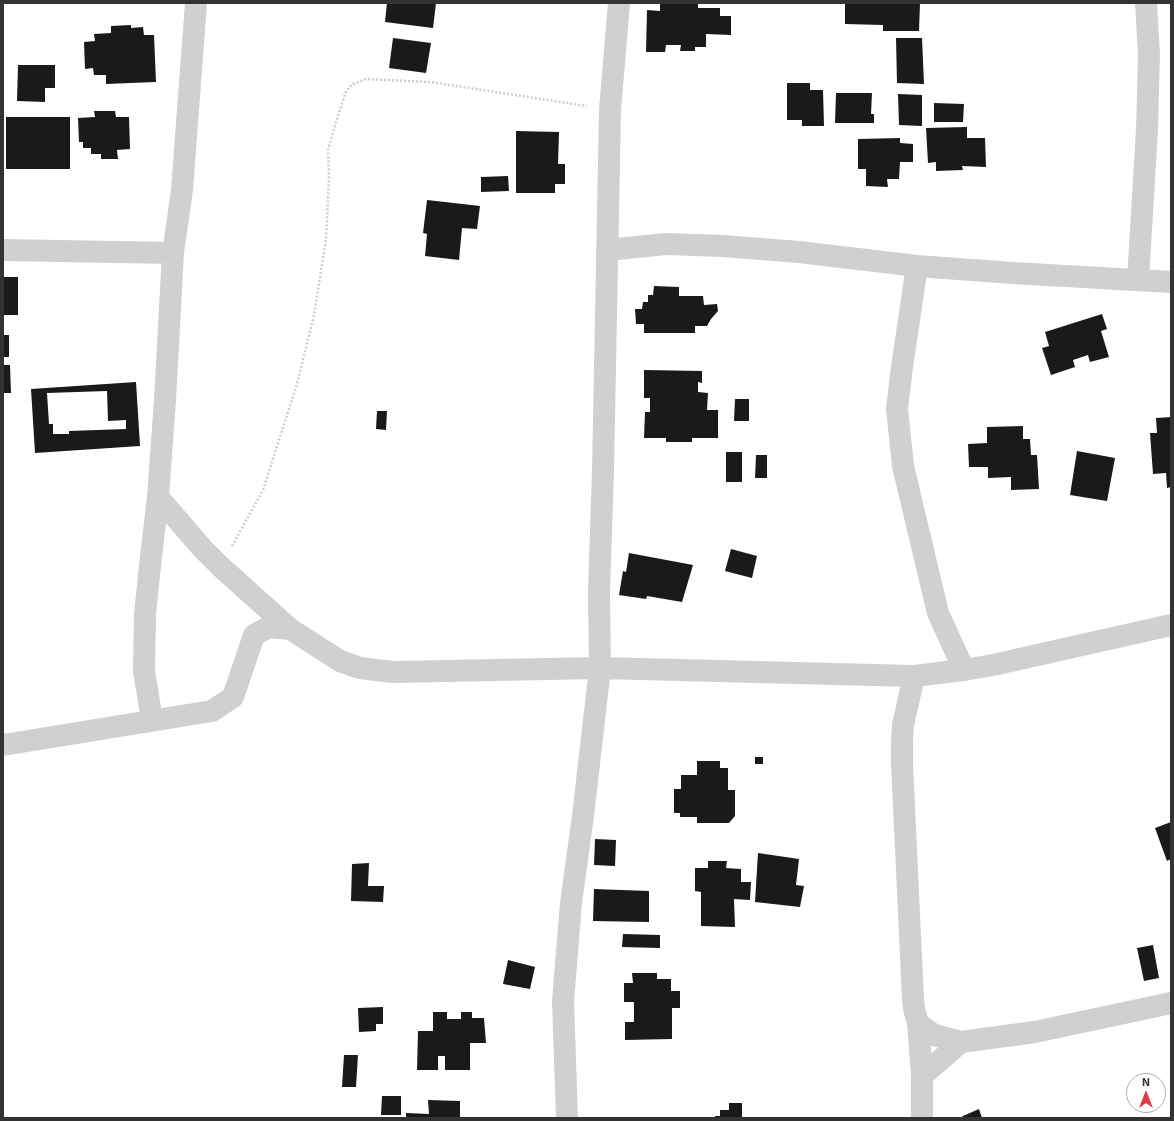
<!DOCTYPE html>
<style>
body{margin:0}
#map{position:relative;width:1174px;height:1121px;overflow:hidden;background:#fff;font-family:"Exo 2",sans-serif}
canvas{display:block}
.frame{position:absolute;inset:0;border:4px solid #333;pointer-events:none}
.north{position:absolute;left:1126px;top:1073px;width:40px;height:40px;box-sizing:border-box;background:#fff;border:1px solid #adadad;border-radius:50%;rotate:0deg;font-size:11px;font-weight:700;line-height:16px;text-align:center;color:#333}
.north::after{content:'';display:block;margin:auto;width:14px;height:18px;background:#e63946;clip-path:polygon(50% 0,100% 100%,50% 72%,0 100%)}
</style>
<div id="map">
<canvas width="1174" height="1121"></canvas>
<div class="frame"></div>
<div class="north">N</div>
</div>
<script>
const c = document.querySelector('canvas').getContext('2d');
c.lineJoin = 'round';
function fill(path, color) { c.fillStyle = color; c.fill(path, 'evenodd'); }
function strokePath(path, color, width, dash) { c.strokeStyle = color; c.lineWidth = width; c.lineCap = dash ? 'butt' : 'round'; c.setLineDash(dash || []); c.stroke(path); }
fill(new Path2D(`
 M387 3H436L433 28 385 22Z
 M660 3H698V8H720V16H731V35L706 34V47H695V51H680L681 45H666L665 52H646L647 10 660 11Z
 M845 3H920L919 31H883V25L845 24Z
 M131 25V28L143 27 144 35H154L156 82 106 84V75H94L93 68 85 69 84 42 95 41 94 34 111 33V26Z
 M393 38 431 43 426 73 389 68Z
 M896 38H922L924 84 897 83Z
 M18 65H55V88H45V102L17 101Z
 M787 83H810V90H823L824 126H802V120H787Z
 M836 93H872L871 114H874V123H835Z
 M898 94 922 95V126L899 125Z
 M934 103 964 104 963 122H934Z
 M94 111H115L116 117H129L130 149 117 150 118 159H101V154H91V148H83V142H79L78 118 95 117Z
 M6 117H70V169H6Z
 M967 127V138H985L986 167 962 166 963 170 936 171V162L928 163 926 128Z
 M516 131 559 132 558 164H565V184H555V193H516Z
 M900 138V143L913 144V162H900L899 179H887L888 187 866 186V169H858V139Z
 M508 176 509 191 481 192V177Z
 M427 200 480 206 477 229 462 228 459 260 425 256 427 234 423 233Z
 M3 277H18V315H3Z
 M654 286 679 287V296H703L704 305 717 304 718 311 711 319 707 326H695V333H644V324H636L635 309H642L643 302H648V295H653Z
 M1102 314 1107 329 1101 331 1109 357 1090 362 1088 355 1073 360 1075 367 1051 375 1042 348 1049 346 1045 332Z
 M3 335H9V357H3Z
 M3 365H10L11 393H3Z
 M644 370 702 371V383L698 382V392L708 393 707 410H718V438H692V442H666V438H644L645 412H650V398H644Z
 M136 382 140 446 35 453 31 389ZM107 391 108 421 126 420V429L69 431V434H53V424H49L47 393Z
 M735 399H749V421H734Z
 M377 411H387L386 430 376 429Z
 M1171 417V487L1167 488 1166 473 1153 474 1150 433H1157L1156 418Z
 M1023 426V439H1030L1031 455H1037L1039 489 1011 490V477L988 478V467H969L968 444 987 443V427Z
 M1077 451 1115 458 1107 501 1070 495Z
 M726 452H742V482H726Z
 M756 455H767V478H755Z
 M731 549 757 556 752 578 725 571Z
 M629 553 693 565 682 602 647 596 646 599 619 595 623 571 626 572Z
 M755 757H763V764H755Z
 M697 761H720V768H728V790H735V816L729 823H697V817H680V813H674V789H681V775H697Z
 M1171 822V859L1167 861 1155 828Z
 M595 839 616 840 615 866 594 865Z
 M758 853 799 859 796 885 804 886 800 907 755 902Z
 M708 861H727L726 868 741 869V882H751L750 900 734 899 735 927 701 926V892L695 891V868H708Z
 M369 863 368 886H384L383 902 351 901 352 864Z
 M594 889 649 891V922L593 921Z
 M623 934 660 935V948L622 947Z
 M1153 945 1159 978 1144 981 1137 948Z
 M508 960 535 967 530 989 503 984Z
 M632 973H657V979H671V991H680V1008H672V1039L625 1040V1022H634V1002H624V983H633Z
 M383 1007V1024H376V1031L359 1032 358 1008Z
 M433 1012H447V1019H461V1012H472V1018H484L486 1043H470V1070H445V1056H438V1070H417L418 1031H433Z
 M344 1055H358L356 1087H342Z
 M382 1096H401V1115H381Z
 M428 1100 460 1101V1118H406V1113L429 1114Z
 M729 1103H742V1118H715V1116H720V1110H729Z
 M979 1109 982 1118H961L963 1116Z`), '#1a1a1a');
strokePath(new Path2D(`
 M232 546 263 490 297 384 314 315 326 239 329 179 328 150 335 125 346 91 353 84 366 79 430 82 587 106`), '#cdcdcd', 2.5, [2, 2]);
strokePath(new Path2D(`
 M3 250 173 253
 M607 250 666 244 723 246 799 252 917 266 1013 273 1171 282
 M917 266 902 367 897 409 903 466 938 613 964 670
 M1138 280 1147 129 1149 54 1146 3
 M158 497 202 548 221 567 290 629
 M914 676 903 725 902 741V764L913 999 914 1009 918 1023 922 1076V1118
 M152 720 144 671 145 614 150 566 158 497 165 400 173 253 182 190 196 3
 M3 745 212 711 233 697 254 635 269 627 290 629 340 661 360 668 393 672 600 668 914 676 964 670 993 665 1171 625
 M918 1023 934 1035 961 1042 1035 1032 1171 1003
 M922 1076 961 1042
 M567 1118 563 1001 571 903 583 816 600 668 599 593 603 470 610 110 619 3`), '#d0d0d0', 22);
</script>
